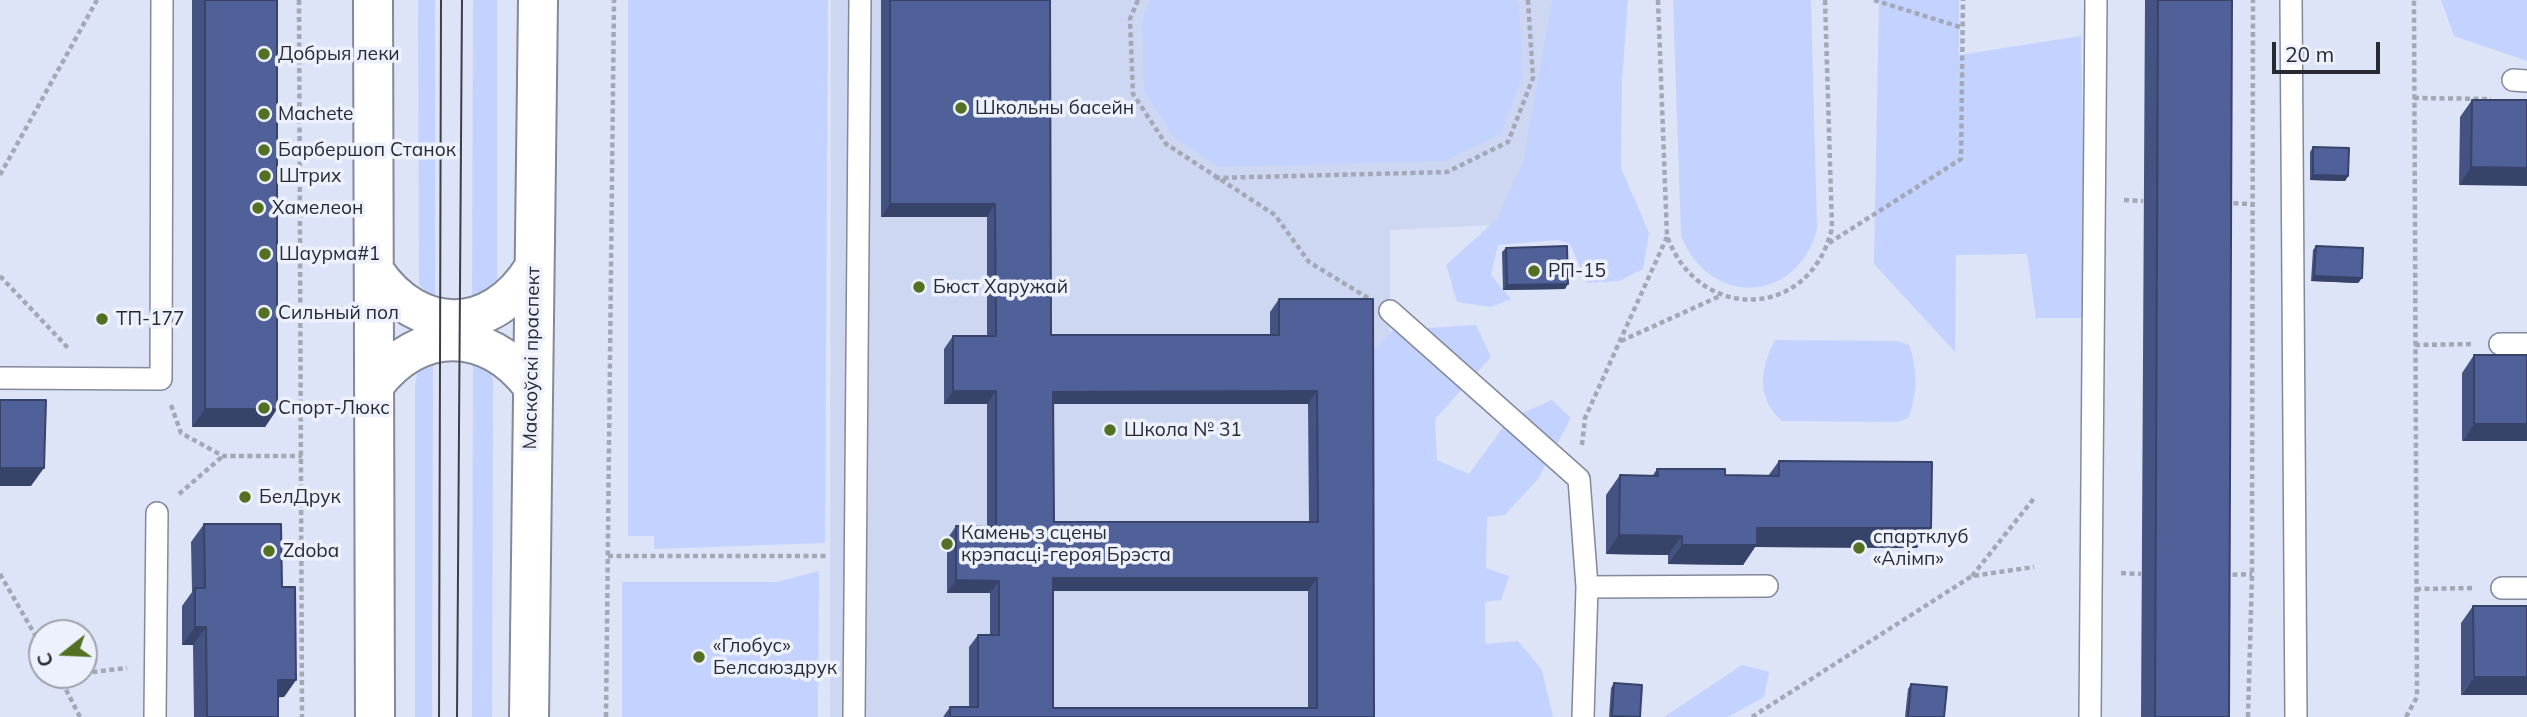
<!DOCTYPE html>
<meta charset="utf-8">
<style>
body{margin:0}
#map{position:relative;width:2527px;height:717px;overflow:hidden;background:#dee4f7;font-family:Mulish,sans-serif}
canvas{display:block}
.north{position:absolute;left:28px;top:619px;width:70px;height:70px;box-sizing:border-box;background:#edf1fd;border:2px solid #9ea1ab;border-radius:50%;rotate:252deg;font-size:19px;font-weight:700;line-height:28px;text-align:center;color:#282a31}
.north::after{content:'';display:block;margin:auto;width:24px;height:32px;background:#547023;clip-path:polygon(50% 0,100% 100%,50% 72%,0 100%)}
.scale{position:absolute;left:2272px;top:42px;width:108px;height:32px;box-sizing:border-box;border:4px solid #282a31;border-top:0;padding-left:9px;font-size:21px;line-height:24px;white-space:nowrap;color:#282a31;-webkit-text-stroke:5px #edf1fd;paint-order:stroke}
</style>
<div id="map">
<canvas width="2527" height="717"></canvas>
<div class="north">С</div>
<div class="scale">20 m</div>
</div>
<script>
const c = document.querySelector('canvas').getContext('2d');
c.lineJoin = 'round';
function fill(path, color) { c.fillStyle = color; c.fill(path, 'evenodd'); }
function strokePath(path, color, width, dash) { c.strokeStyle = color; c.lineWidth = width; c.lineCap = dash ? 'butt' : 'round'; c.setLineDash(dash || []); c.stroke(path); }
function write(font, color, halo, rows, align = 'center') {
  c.font = font + ' Mulish,sans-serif'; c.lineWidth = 7; c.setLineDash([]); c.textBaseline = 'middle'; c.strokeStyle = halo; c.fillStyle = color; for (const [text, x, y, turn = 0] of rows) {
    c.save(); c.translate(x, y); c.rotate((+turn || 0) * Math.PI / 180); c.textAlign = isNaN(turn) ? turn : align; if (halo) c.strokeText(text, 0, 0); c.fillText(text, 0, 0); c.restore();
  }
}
fill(new Path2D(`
 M831 0H1586L1581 221 1390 230 1389 717H830Z`), '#ced7f1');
fill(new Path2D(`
 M418 0H435V302L419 284Z
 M473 0H497V282L472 305Z
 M628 0H828L825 543 654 549V536H628Z
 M1150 0H1515L1519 7 1523 76 1500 134 1444 161 1219 167 1174 137 1144 91 1142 21Z
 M1552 0H1628L1622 80 1621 168 1649 233 1643 269 1619 281 1587 283 1570 244 1558 240 1498 245 1491 275 1511 299 1491 307 1457 302 1446 265 1497 219 1523 162Z
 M1673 0H1811L1817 229C1798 304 1708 308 1681 235Z
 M1879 0H1959V55L2081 36 2087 318H2036L2027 254 1956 255 1955 352 1874 264Z
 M2441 0H2527V61L2454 36Z
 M1476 325 1491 357 1435 419 1437 460 1469 474 1509 419 1552 400 1571 418 1538 479 1505 515 1487 517 1486 568 1509 576 1501 600 1485 602V644L1518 641 1542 670 1553 717H1375L1374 350 1393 330Z
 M1775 340 1898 341 1909 345C1918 368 1918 395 1908 418L1898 422 1782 421C1756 398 1760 368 1775 340Z
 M433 354 432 717H415V386L419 365Z
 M473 354 489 365 493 382 492 717H472Z
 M819 571 818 717H622V582H776Z
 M1742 665 1769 672 1764 697 1728 717H1664Z`), '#c3d2ff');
const service = new Path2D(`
 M2291 0 2296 717
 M2513 80 2527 81
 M1390 311 1579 479 1587 587
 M2500 344H2527
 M0 378 161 379 162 0
 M2502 588H2527
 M155 717 157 513
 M854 717 860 0
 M1583 717 1587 587 1767 586
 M2090 717 2096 0`);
const primary = new Path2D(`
 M373 0 375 717
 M375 272C419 336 492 335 533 269
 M375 384C420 327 486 327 531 384
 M529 717 538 0`);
strokePath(service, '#83899a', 24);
strokePath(primary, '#83899a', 42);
strokePath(new Path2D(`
 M299 0 302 717
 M1138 0 1130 19 1133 94 1166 144 1275 215 1309 262 1368 298
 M1658 0 1667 236C1699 324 1811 320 1832 228L1825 0
 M1874 0 1963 28
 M2414 98 2491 99
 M0 175 97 0
 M1215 178 1447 172 1508 142 1533 78 1528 0
 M2124 200 2143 201
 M2225 203 2252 204
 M1829 243 1961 159 1963 0
 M0 276 69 349
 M1621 341 1720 296
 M2415 345 2474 344
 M171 405 181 433 223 456H302
 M1582 445 1585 418 1667 237
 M179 494 223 456
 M608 556H826
 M2121 573 2141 574
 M0 574 42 647
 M2224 575 2252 574
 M1972 576 2035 497
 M2416 589 2475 588
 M84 673 127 668
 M69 675 59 676 80 717
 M606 717 614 0
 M1752 717 1972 576 2034 567
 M2248 717 2252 574 2253 0
 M2406 717 2417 697 2414 0`), '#a3a8b7', 4.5, [5, 3.5]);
strokePath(service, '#fff', 21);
strokePath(primary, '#fff', 38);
strokePath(new Path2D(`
 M439 717 441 0
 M457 717 462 0`), '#3d3f47', 2);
fill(new Path2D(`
 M192 0H277V409L265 427H192Z
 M881 0H1050L1051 335H1270V312L1279 299H1373L1374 717H943L950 707H969V647L978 635H990V593H947V539L956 526 987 527V404H944V349L953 336H987V217H881ZM1053 404H1308L1309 522H1054ZM1053 591H1308V708H1053Z
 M2145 0H2232L2229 717H2141Z
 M2472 100H2527L2459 185 2460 117Z
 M2313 147 2348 176 2345 181 2310 180V152Z
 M2316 246 2362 278 2358 283 2311 281 2313 250Z
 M1506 248 1565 289 1503 290 1502 252Z
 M2474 355H2527L2462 441V373Z
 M1779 461 1917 548 1755 547 1743 565 1668 564V555L1606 554V495L1620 475H1653L1657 469 1725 475 1768 476Z
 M204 524 282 587 296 680 284 697H278V717H194L193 645H182V606L192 592 191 542Z
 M2473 606H2527L2461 695V623Z
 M1614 683 1640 717H1609L1611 688Z
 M1911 684 1944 717H1905L1908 689Z`), '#455383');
fill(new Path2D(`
 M2471 167 2527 168V186L2459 185Z
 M2313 175 2348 176 2345 181 2310 180Z
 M890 204H995L987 217H881Z
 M2314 276 2362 278 2358 283 2311 281Z
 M1568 284 1565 289 1503 290 1507 285Z
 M953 391H996L987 404H944Z
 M1317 391 1308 404H1044L1053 392Z
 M205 409H277L265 427H192Z
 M2474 424H2527V441H2462Z
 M0 468H44L31 486H0Z
 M1757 528H1931L1917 548 1755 547 1743 565 1668 564 1682 545Z
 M1619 535 1682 536 1668 555 1606 554Z
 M1053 578H1317L1308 591H1044Z
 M956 580 999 581 990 593H947Z
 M195 627H206L193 645H182Z
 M2474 677H2527V695H2461Z
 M278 680H296L284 697 265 698Z`), '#38436a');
const building = new Path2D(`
 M205 0H277V409H205Z
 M890 0H1050L1051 335H1279V299H1373L1374 717H950V707H978V635H999V581L956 580V526L996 527V391H953V336H996L995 204H890ZM1317 391 1318 522H1054L1053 392ZM1053 578H1317V708H1053Z
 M2158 0H2232L2229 717H2155Z
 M2472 100H2527V168L2471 167Z
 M2313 147 2349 148 2348 176 2313 175Z
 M1567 246 1568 284 1507 285 1506 248Z
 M2316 246 2363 248 2362 278 2314 276Z
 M2474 355H2527V424H2474Z
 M0 400H46L44 468H0Z
 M1779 461 1932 462 1931 528H1757V545H1682V536L1619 535 1620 475 1658 476 1657 469H1725V475L1779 476Z
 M204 524H281L282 587H295L296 680H278V717H207L206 627H195V588H205Z
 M2473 606H2527V677H2474Z
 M1614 683 1642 685 1640 717 1612 716Z
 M1911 684 1947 687 1944 717H1908Z`);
fill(building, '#506098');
strokePath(building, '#38436a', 2);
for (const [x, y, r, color] of [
 [264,54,7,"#547023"],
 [961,108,7,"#547023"],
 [264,114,7,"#547023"],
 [264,150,7,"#547023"],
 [265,176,7,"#547023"],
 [258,208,7,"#547023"],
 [265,254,7,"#547023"],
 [1534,271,7,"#547023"],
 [919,287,7,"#547023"],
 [264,313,7,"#547023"],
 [102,319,7,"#547023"],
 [264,408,7,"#547023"],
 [1110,430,7,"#547023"],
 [245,497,7,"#547023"],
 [947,544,7,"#547023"],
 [1859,548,7,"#547023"],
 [269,551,7,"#547023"],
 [699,657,7,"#547023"]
]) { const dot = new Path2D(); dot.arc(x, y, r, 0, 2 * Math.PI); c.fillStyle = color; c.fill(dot); strokePath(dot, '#edf1fd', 2.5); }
write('19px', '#282a31', '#edf1fd', [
 ["Добрыя леки",278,54],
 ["Школьны басейн",975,108],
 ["Machete",278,114],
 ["Барбершоп Станок",278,150],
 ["Штрих",279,176],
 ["Хамелеон",272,208],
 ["Шаурма#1",279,254],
 ["РП-15",1548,271],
 ["Бюст Харужай",933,287],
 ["Сильный пол",278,313],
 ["ТП-177",116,319],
 ["Спорт-Люкс",278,408],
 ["Школа № 31",1124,430],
 ["БелДрук",259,497],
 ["Камень з сцены",961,533],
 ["крэпасці-героя Брэста",961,555],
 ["спартклуб",1873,537],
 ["«Алімп»",1873,559],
 ["Zdoba",283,551],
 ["«Глобус»",713,646],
 ["Белсаюздрук",713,668]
], 'left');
write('19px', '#282a31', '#edf1fd', [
 ["Маскоўскі праспект",532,358,-89]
]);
</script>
